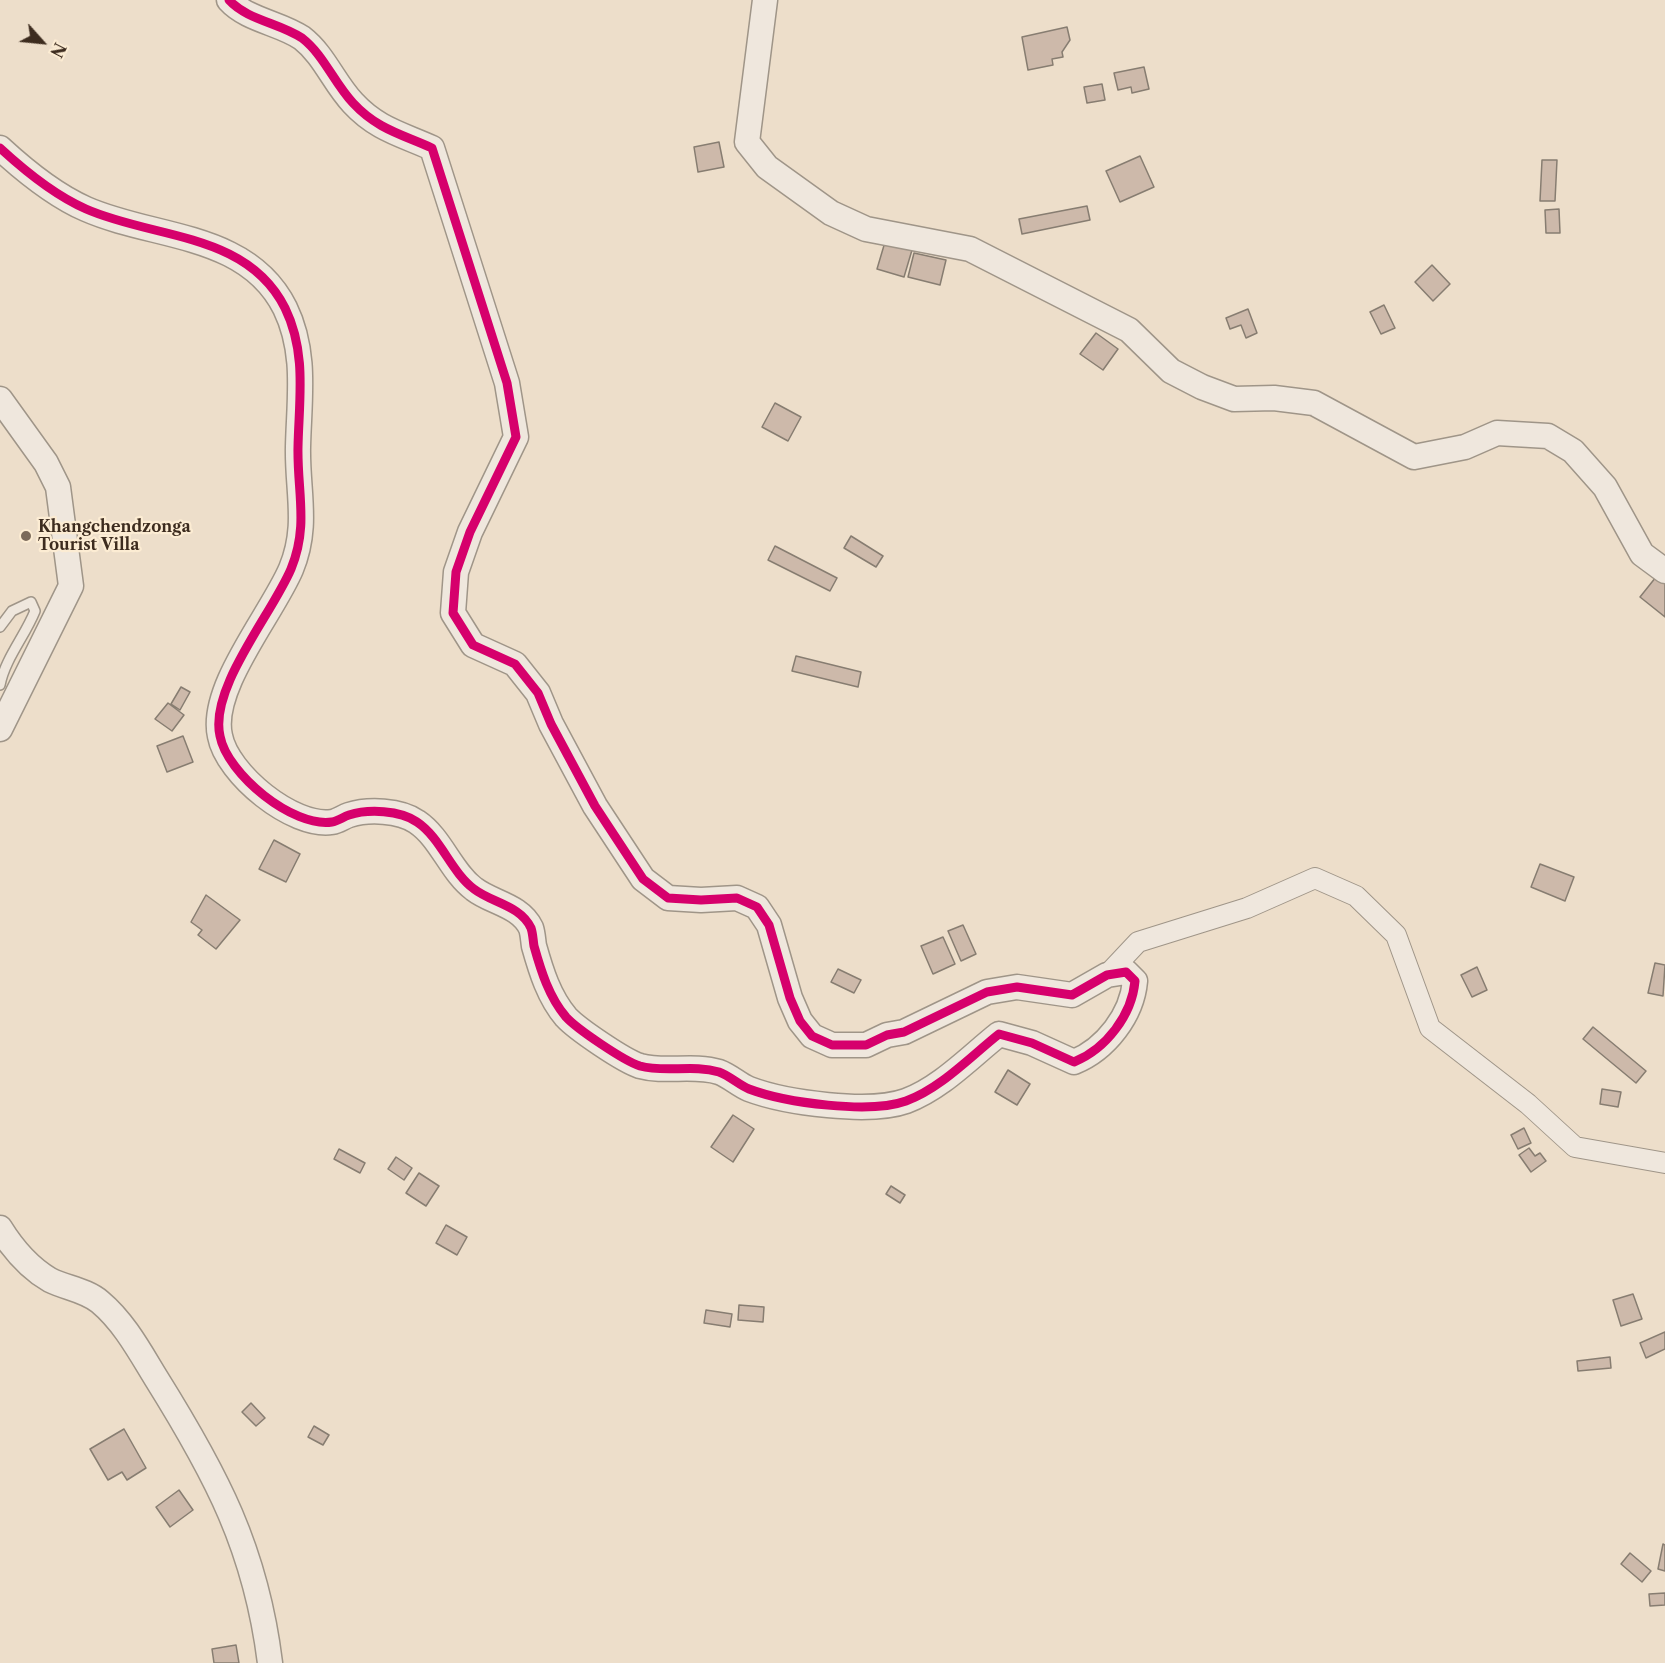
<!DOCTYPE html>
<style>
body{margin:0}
#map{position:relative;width:1665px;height:1663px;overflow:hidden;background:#eddeca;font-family:"Libre Caslon Text",serif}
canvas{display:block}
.north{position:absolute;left:12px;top:12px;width:60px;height:60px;-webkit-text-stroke:4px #fcecd3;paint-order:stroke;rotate:117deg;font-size:16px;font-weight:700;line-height:24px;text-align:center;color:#3d2c1f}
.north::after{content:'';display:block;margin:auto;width:21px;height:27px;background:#3d2c1f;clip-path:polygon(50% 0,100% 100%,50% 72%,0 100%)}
</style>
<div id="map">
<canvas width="1665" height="1663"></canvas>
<div class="north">N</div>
</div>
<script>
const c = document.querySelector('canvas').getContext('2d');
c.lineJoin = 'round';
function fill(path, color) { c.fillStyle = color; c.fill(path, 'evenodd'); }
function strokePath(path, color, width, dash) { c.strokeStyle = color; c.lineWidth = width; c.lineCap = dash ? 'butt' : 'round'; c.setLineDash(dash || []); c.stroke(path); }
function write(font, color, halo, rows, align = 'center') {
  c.font = font + ' "Libre Caslon Text",serif'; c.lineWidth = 4.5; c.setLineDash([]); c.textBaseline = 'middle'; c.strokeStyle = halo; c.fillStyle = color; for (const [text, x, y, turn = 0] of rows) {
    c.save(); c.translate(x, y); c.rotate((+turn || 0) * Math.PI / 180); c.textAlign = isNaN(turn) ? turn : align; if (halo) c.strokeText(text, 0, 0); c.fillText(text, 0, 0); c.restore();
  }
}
const building = new Path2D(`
 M1067 27 1070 40 1062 52 1063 57 1052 59 1053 65 1028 70 1022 37Z
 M1144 67 1149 89 1132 93 1131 87 1118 90 1114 73Z
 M1102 84 1105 100 1087 103 1084 87Z
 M719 142 724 167 698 172 694 147Z
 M1140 156 1154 187 1120 202 1106 171Z
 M1542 160H1557L1555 201H1540Z
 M1087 206 1090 220 1022 234 1019 219Z
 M1559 209 1560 233H1546L1545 210Z
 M885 242 912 250 904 277 877 269Z
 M914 253 946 260 940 285 908 277Z
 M1432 265 1450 284 1433 301 1415 282Z
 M1384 305 1395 328 1381 334 1370 312Z
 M1248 309 1257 333 1246 338 1241 325 1230 329 1226 318Z
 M1096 333 1118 349 1103 370 1080 354Z
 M775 403 801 417 788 441 762 427Z
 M851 536 883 556 876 567 844 548Z
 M775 546 837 578 830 591 768 560Z
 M1656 577 1665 584V617L1640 597Z
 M796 656 861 672 858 687 792 671Z
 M181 687 190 692 180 710 171 704Z
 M168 703 184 715 172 731 155 719Z
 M183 736 193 762 167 772 157 746Z
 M274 840 300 854 286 882 259 869Z
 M1540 864 1574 877 1565 901 1531 887Z
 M206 895 240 920 216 949 198 935 202 930 191 922Z
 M963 925 976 954 961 961 948 931Z
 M943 937 955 964 933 974 921 946Z
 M1655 963 1665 965 1663 996 1648 993Z
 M1477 967 1487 990 1472 997 1461 975Z
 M838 969 861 980 854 993 831 982Z
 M1593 1027 1646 1071 1636 1083 1583 1039Z
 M1008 1070 1030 1084 1017 1105 995 1092Z
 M1602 1089 1621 1092 1618 1107 1600 1104Z
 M733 1115 754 1129 733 1162 711 1147Z
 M1524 1128 1531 1143 1518 1149 1511 1135Z
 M1529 1148 1535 1156 1540 1153 1546 1161 1531 1172 1519 1155Z
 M339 1149 365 1163 360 1173 334 1159Z
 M396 1157 412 1168 404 1180 388 1169Z
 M419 1173 439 1186 426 1206 406 1193Z
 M891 1186 905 1195 900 1203 886 1194Z
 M446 1225 467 1237 457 1255 436 1243Z
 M1633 1294 1642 1319 1621 1326 1613 1300Z
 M739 1305 764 1307 763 1322 738 1320Z
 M706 1310 732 1314 730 1327 704 1323Z
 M1665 1332V1349L1646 1358 1640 1343Z
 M1610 1357 1611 1368 1578 1371 1577 1361Z
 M251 1403 265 1418 256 1426 242 1412Z
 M314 1426 329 1435 323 1445 308 1437Z
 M124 1429 146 1468 127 1480 122 1472 108 1480 90 1449Z
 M179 1490 193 1510 170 1527 156 1507Z
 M1663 1544 1665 1545V1571L1658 1569Z
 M1630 1553 1651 1571 1642 1582 1621 1564Z
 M1665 1593V1605L1650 1606 1649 1594Z
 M236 1645 239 1663H214L212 1649Z`);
fill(building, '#cdb9aa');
strokePath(building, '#877d71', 1.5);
const service = new Path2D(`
 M0 627 12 611 31 602 35 611C25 636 5 659 0 685`);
const minor = new Path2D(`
 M1107 975 1138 942 1247 908 1315 878 1356 896 1396 935 1430 1028 1528 1104 1575 1147 1665 1163`);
const tertiary = new Path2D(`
 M765 0 747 142 767 167 831 213 866 229 970 249 1129 330 1171 371 1202 387 1234 399 1274 398 1314 403 1414 457 1465 447 1497 433 1548 436 1573 451 1605 487 1642 554 1665 571
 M0 148C26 172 54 195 86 209 154 239 247 232 285 308 307 353 299 399 298 447 297 491 309 526 291 569 272 614 209 688 220 736 227 774 293 828 332 822 338 821 343 817 349 815 368 809 400 810 417 822 441 838 451 872 474 889 492 903 520 905 531 928 533 934 533 940 534 946 541 971 549 997 566 1017 577 1029 624 1061 640 1066 665 1073 693 1064 719 1072 730 1076 739 1085 749 1089 786 1103 870 1114 906 1101 941 1088 970 1057 999 1034L1032 1043 1074 1062C1106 1049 1132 1015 1135 981L1126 972 1107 975 1072 995 1017 987 987 992 904 1032 887 1035 866 1045H832L812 1036 800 1021 790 998 769 925 757 907 737 898 701 900 668 898 643 879 595 806 551 724 538 693 515 664 473 645 453 613 456 572 470 532 516 437 507 383 432 148C401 134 377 129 353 103 334 83 324 55 302 38 280 23 247 20 229 0
 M0 399 46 463 58 487 71 586 0 729
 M0 1228C13 1249 28 1267 50 1280 66 1288 86 1290 100 1302 124 1322 140 1352 156 1378 216 1474 256 1549 270 1663`);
strokePath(service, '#9f9588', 12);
strokePath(minor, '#9f9588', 22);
strokePath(tertiary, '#9f9588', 27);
strokePath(service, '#efe7dd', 9);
strokePath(minor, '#efe7dd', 20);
strokePath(tertiary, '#efe7dd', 24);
strokePath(new Path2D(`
 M0 148C26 172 54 195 86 209 154 239 247 232 285 308 307 353 299 399 298 447 297 491 309 526 291 569 272 614 209 688 220 736 227 774 293 828 332 822 338 821 343 817 349 815 368 809 400 810 417 822 441 838 451 872 474 889 492 903 520 905 531 928 533 934 533 940 534 946 541 971 549 997 566 1017 577 1029 624 1061 640 1066 665 1073 693 1064 719 1072 730 1076 739 1085 749 1089 786 1103 870 1114 906 1101 941 1088 970 1057 999 1034L1032 1043 1074 1062C1106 1049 1132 1015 1135 981L1126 972 1107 975 1072 995 1017 987 987 992 904 1032 887 1035 866 1045H832L812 1036 800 1021 790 998 769 925 757 907 737 898 701 900 668 898 643 879 595 806 551 724 538 693 515 664 473 645 453 613 456 572 470 532 516 437 507 383 432 148C401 134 377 129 353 103 334 83 324 55 302 38 280 23 247 20 229 0`), '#d6006c', 9);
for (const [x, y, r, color] of [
 [26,536,6,"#7b6a5b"]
]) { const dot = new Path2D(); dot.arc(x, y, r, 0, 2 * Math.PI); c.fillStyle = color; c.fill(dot); strokePath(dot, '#fcecd3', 2); }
write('bold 16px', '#3d2c1f', '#fcecd3', [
 ["Khangchendzonga",38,527],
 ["Tourist Villa",38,545]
], 'left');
</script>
